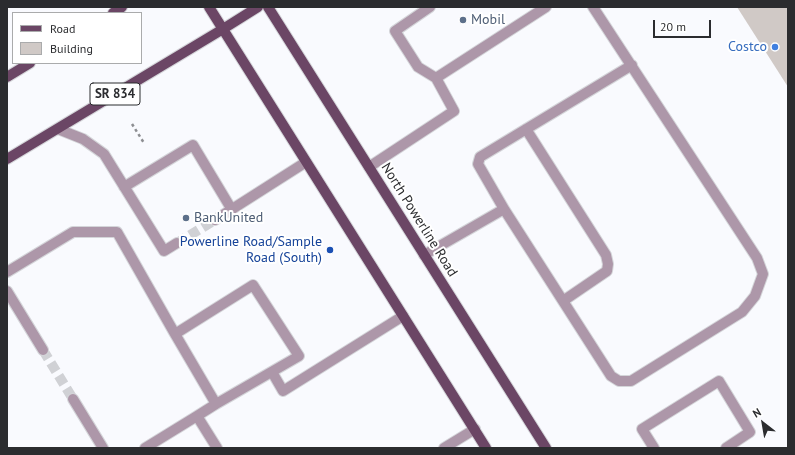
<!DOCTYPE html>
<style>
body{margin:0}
#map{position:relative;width:795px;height:455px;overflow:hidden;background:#f9fafe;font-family:"PT Sans",sans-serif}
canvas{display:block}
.frame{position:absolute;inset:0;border:8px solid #2b2c2f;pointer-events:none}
.legend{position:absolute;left:12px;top:12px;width:130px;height:52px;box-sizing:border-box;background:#fff;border:1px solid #aaabac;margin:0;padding:5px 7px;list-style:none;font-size:12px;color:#2b2c2f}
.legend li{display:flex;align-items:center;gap:8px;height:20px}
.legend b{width:20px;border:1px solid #aaabac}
.north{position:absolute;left:743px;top:403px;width:40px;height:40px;-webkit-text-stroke:3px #fff;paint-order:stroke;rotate:329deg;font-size:11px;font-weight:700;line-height:16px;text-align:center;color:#2b2c2f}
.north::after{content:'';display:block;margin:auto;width:14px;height:18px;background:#2b2c2f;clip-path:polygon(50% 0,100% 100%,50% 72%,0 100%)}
.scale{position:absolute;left:653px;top:20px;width:58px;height:18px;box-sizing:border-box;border:2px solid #2b2c2f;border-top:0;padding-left:5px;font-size:12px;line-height:14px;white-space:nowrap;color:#2b2c2f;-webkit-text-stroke:3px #fff;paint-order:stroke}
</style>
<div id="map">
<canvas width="795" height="455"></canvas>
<div class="frame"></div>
<ul class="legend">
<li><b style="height:5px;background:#6b4665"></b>Road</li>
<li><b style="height:11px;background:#d0c9c6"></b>Building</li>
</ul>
<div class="north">N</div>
<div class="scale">20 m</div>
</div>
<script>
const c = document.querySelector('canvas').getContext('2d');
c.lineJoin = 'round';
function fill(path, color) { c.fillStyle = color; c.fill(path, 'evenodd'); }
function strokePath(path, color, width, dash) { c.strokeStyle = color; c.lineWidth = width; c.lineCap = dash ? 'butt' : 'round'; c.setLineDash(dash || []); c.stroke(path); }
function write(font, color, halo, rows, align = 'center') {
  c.font = font + ' "PT Sans",sans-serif'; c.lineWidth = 4; c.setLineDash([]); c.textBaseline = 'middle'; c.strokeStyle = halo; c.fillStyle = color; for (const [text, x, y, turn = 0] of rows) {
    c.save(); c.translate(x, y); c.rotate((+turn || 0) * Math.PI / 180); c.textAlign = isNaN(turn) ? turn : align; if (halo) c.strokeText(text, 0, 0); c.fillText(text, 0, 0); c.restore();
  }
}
fill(new Path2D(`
 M737 7H788V87Z`), '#d0c9c6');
strokePath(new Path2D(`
 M177 243 215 220
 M43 350 73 399`), '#d0d1d5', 10, [10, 5]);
const minor = new Path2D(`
 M436 78 546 7
 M58 129 83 139 104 154 164 251 177 243
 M526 129 606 255 608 264 607 271 563 301
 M369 167 454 111 436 78 418 67 395 31 430 7
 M124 187 193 145 232 210
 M504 209 478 164 480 157 632 65
 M215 220 306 162
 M424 255 504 209 611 376 619 381H631L742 312 755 296 763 274 757 258 593 7
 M7 272 73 232H117L175 334 253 285 299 356 216 404 197 416 217 448
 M7 291 43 350
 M175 334 216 404
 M272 372 283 391 403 316
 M73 399 103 448
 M145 448 197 416
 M444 448 475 429
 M654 448 642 429 719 381 750 432 726 448`);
const major = new Path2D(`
 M209 7 486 448
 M268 7 546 448
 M113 13 122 7
 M7 77 30 63
 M7 159 223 29 258 7`);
strokePath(minor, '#d4d5d9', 12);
strokePath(major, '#d4d5d9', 12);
strokePath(new Path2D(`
 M132 124 144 143`), '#8d8e92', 2.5, [3, 3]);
strokePath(minor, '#ad97a9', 10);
strokePath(major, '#6b4665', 10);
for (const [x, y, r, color] of [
 [463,20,4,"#5c6f8a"],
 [775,47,4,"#3f7fe0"],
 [186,218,4,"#5c6f8a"],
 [330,250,4,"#1a4fb4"]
]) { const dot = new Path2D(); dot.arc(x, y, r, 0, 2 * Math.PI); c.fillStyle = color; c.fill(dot); strokePath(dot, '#fff', 1.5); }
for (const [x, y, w] of [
 [115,94,50]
]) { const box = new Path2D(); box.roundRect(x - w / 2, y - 11, w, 22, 3); c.fillStyle = '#fff'; c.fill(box); strokePath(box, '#2b2c2f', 1); }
write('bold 13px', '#2b2c2f', null, [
 ["SR 834",115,94]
]);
write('14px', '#4e5e75', '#fff', [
 ["Mobil",471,20],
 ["BankUnited",194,218]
], 'left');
write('14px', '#366cbe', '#fff', [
 ["Costco",767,47]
], 'right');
write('14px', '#2b2c2f', '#fff', [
 ["North Powerline Road",419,220,58]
]);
write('14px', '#164399', '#fff', [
 ["Powerline Road/Sample",322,242],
 ["Road (South)",322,258]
], 'right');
</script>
